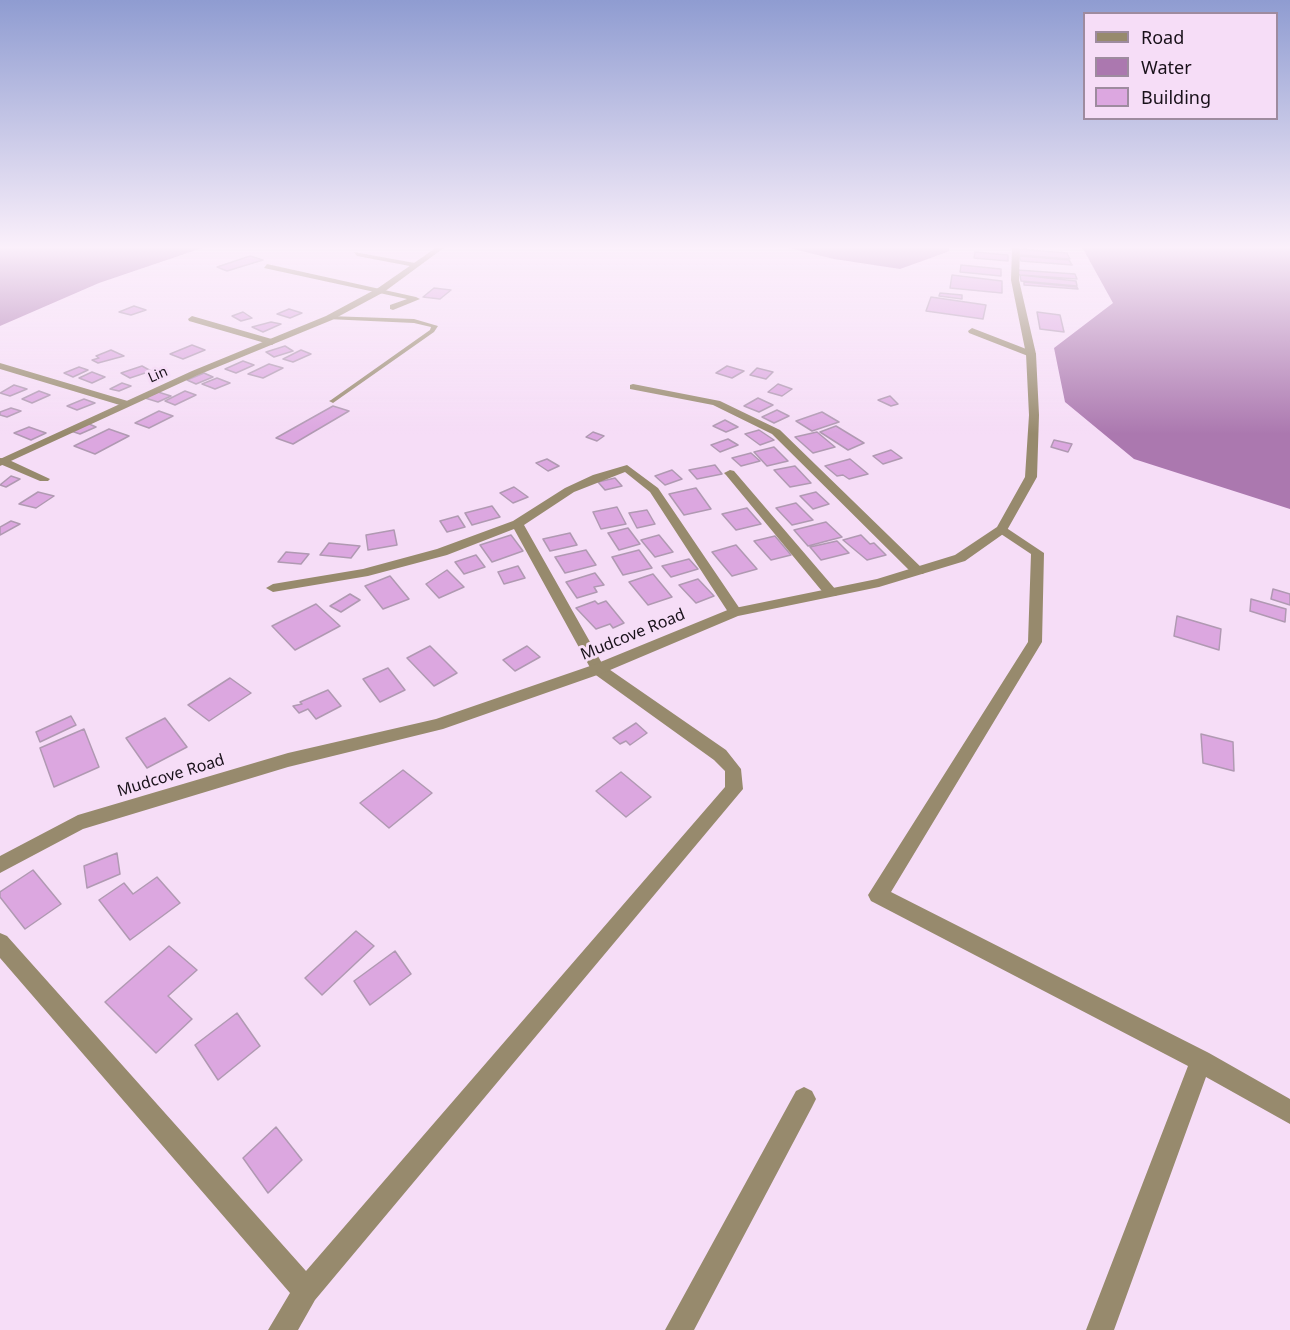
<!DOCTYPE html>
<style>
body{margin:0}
#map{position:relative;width:1290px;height:1330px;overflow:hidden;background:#f6ddf7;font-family:"Noto Sans",sans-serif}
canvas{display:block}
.legend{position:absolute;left:1083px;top:12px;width:195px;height:108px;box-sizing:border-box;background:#f6ddf7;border:2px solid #9e8b9f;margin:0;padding:8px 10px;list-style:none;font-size:18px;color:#19111a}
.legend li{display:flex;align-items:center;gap:12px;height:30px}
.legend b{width:30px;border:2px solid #9e8b9f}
</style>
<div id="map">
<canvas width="1290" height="1330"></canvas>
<ul class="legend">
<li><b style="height:8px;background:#978a6d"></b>Road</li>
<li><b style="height:16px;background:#ab78af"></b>Water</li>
<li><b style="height:16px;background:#dca7e0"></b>Building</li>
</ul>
</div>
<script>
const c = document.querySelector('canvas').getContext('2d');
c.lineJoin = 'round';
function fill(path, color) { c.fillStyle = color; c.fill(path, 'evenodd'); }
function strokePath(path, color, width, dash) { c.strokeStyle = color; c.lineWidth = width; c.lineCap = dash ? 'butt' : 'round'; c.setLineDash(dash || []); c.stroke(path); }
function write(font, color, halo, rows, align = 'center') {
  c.font = font + ' "Noto Sans",sans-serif'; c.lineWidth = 6; c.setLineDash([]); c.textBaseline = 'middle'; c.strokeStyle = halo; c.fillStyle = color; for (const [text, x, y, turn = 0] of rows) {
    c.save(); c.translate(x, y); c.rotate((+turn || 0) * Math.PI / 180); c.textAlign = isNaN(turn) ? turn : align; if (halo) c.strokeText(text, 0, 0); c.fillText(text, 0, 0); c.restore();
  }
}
fill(new Path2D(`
 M0 247H205L99 283 0 326Z
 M785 247H947L950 251 900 269 834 259Z
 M1082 247H1290V509L1134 459 1065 402 1054 348 1113 303Z`), '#ab78af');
const building = new Path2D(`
 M1018 249 1067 253 1070 259 1019 255Z
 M975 252 1008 255V261L974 258Z
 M250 256 263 260 227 271 217 267Z
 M1019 256 1069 260 1072 265 1021 261Z
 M961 265 1001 269V276L960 272Z
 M1018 270 1075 274 1077 279 1020 275 1017 274Z
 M952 275 1002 281V293L950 288Z
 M1020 275 1076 281 1077 286 1021 281Z
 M1024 282 1077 287 1078 289 1024 285Z
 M434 288 451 290 440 299 423 297Z
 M940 293 962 295V299L939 296Z
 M931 297 986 305 983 319 926 311Z
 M134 306 146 310 131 315 119 312Z
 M289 309 302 313 290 318 277 314Z
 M243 312 252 318 241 321 232 316Z
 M1037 312 1060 315 1064 332 1040 329Z
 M271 322 281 324 263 332 252 327Z
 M192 345 205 350 183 359 170 354Z
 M285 346 293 351 274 357 266 352Z
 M111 350 124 356 98 363 92 360 99 358 96 356Z
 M301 350 311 354 293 362 283 359Z
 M243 361 254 365 236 373 225 369Z
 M269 364 283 368 263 378 248 374Z
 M142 366 151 371 130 378 121 373Z
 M727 366 744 371 732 378 716 373Z
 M79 367 88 370 73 377 64 373Z
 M757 368 773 372 766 379 750 375Z
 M92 372 105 377 92 383 79 378Z
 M204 373 213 377 196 384 187 380Z
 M217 378 230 383 215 389 202 384Z
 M122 383 131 386 119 391 110 389Z
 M778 384 792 389 782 396 768 392Z
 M14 385 27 389 10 396 0 393Z
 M39 391 50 395 32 403 22 399Z
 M185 391 196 395 175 405 165 401Z
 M158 392 171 396 158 402 145 398Z
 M890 396 898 404 891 406 878 400Z
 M758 398 773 405 759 412 744 406Z
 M84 399 95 403 77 410 67 406Z
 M333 406 349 411 293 444 276 438Z
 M11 408 21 411 7 417 0 415V412Z
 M777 410 789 416 774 423 762 417Z
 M159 411 173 416 149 428 135 423Z
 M822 412 839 422 812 431 796 421Z
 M725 420 738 427 726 432 713 426Z
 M87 423 96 427 80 434 71 431Z
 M836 426 864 443 848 450 820 432Z
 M29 427 46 433 31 440 14 433Z
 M109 429 129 436 95 454 74 446Z
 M759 430 774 440 760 445 745 434Z
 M593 432 604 436 597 441 586 437Z
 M817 432 835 447 813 453 795 437Z
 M728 439 738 445 720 452 711 445Z
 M1054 440 1072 444 1068 452 1051 447Z
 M774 447 788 461 767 466 754 452Z
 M891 450 902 458 883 464 873 456Z
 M751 453 760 461 741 466 732 458Z
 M547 459 559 466 548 471 536 463Z
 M850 459 868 474 849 479 843 475 837 476 825 466Z
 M715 465 722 474 697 479 689 470Z
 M795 466 811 483 790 487 774 470Z
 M672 470 682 479 665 485 655 476Z
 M11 476 20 479 6 487 0 485Z
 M615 478 622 486 605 490 598 482Z
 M514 487 528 497 513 503 500 493Z
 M696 488 711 509 684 515 669 494Z
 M38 492 54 496 36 508 19 504Z
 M816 492 829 504 813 509 800 496Z
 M796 503 813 520 792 525 776 508Z
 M492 506 500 517 472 525 465 513Z
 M617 507 626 524 601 529 593 512Z
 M747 508 761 524 736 530 722 514Z
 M647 510 655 524 637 528 629 513Z
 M458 516 465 527 447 532 440 521Z
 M11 521 20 524 0 535V527Z
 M826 522 842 537 808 546 794 530Z
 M628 528 640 544 619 550 608 533Z
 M394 530 397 545 368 550 366 535Z
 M570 533 577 545 550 551 543 539Z
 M511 535 523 551 492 562 480 545Z
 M659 535 673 552 655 557 641 540Z
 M861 535 870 544 874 543 886 555 867 560 843 540Z
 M775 536 791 555 771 560 754 541Z
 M837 541 849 553 821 560 810 547Z
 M329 543 360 546 351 558 320 555Z
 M736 545 757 569 732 576 712 552Z
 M586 550 596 565 565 573 555 557Z
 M639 550 652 568 623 575 612 557Z
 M286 552 309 554 301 564 278 562Z
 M476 555 485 567 464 574 455 562Z
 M689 559 698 569 671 577 662 566Z
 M518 566 525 578 504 584 498 572Z
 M447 570 464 587 439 598 426 584Z
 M595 573 604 585 594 587 597 592 577 598 566 582Z
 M653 574 672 597 648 605 629 582Z
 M390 576 409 599 383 609 365 586Z
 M698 579 714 596 696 603 679 585Z
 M1273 589 1290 594V605L1271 599Z
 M350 594 360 600 341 612 330 606Z
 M1251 599 1286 609 1285 622 1250 611Z
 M595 601 598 604 606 601 624 623 613 628 610 624 596 629 576 608Z
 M316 604 340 626 295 650 272 626Z
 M1177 616 1221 629 1219 650 1174 636Z
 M430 646 457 673 434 686 407 658Z
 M527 646 540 657 515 671 503 660Z
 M388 668 405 690 380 702 363 679Z
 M230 678 251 693 209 721 188 705Z
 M328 690 341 706 316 719 308 709 299 713 293 706 302 704 300 702Z
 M71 716 76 725 40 742 36 732Z
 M165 718 187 747 147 768 126 738Z
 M636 723 647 733 630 745 626 741 620 744 613 738Z
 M84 729 99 767 54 787 40 748Z
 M1201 734 1233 742 1234 771 1203 763Z
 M403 770 432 793 389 828 360 803Z
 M621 772 651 797 626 817 596 791Z
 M117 853 120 874 87 888 84 866Z
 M33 870 61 904 25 929 0 897V892Z
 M157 877 180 903 130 940 99 900 124 883 133 894Z
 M356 931 374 946 322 995 305 978Z
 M169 946 197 970 168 996 192 1019 156 1053 105 1002Z
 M395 951 411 974 370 1005 354 981Z
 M237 1013 260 1046 218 1080 195 1045Z
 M276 1127 302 1160 268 1193 243 1158Z`);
fill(building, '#dca7e0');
strokePath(building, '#b099b2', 1.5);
fill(new Path2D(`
 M329 316 414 319 438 326 434 332 333 403 329 401 331 400 430 330 431 327 414 323 327 319 326 318Z`), '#978a6d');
fill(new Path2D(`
 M354 252 415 263 419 265 415 267 357 256Z
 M267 264 416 297 420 299 393 310 390 309V305L407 299 264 268Z
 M192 316 275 340 276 342 272 345 189 321 188 319Z
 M972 328 1034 352 1036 354 1028 356 969 333 968 331Z
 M0 363 131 402 132 404 123 406 0 369Z
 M633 384 720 401 780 430 925 571 923 574H913L772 434 713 405 630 389V385Z
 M0 458 7 459 50 479 48 481H40L0 464Z
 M627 465 658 488 740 609 742 612 740 615H730L650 492 625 472 574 492 524 525 603 665 726 750 741 769 743 789 315 1300 298 1330H268L290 1293 0 958V933L7 936 306 1271 725 787V771L714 760 593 673 514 529 447 555 368 576 273 592 266 588 273 584 363 569 437 549 513 521 565 488 593 475Z
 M730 470 734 471 836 590 838 593 836 596H826L726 475 724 473Z
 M1002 525 1044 553 1042 642 891 892 1209 1053 1290 1099V1124L1206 1077 1114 1330H1086L1188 1066 871 901 868 895 1028 642 1031 554 998 532 996 529Z
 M804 1087 812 1091 816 1099 812 1107 694 1330H665L796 1091Z`), '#978a6d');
fill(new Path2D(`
 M437 247H445L384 292 332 320 198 375 0 466V459L192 371 326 316 378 288Z
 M1012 247H1020L1019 280 1036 354 1039 415 1037 477 1006 532 965 561 879 587 738 616 603 673 443 729 288 767 83 829 0 873V856L78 815 288 753 436 719 593 665 730 609 877 579 955 555 997 527 1025 477 1029 415 1026 354 1011 280Z`), '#978a6d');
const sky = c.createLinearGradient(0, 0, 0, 434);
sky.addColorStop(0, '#8f9cd1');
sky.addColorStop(0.57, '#fbf0fb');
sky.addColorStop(1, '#fbf0fb00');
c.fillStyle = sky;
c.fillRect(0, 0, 1290, 434);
write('14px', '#19111a', '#f6ddf7', [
 ["Lin",158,375,-24]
]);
write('16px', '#19111a', '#f6ddf7', [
 ["Mudcove Road",633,635,-22],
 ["Mudcove Road",171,776,-17]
]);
</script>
